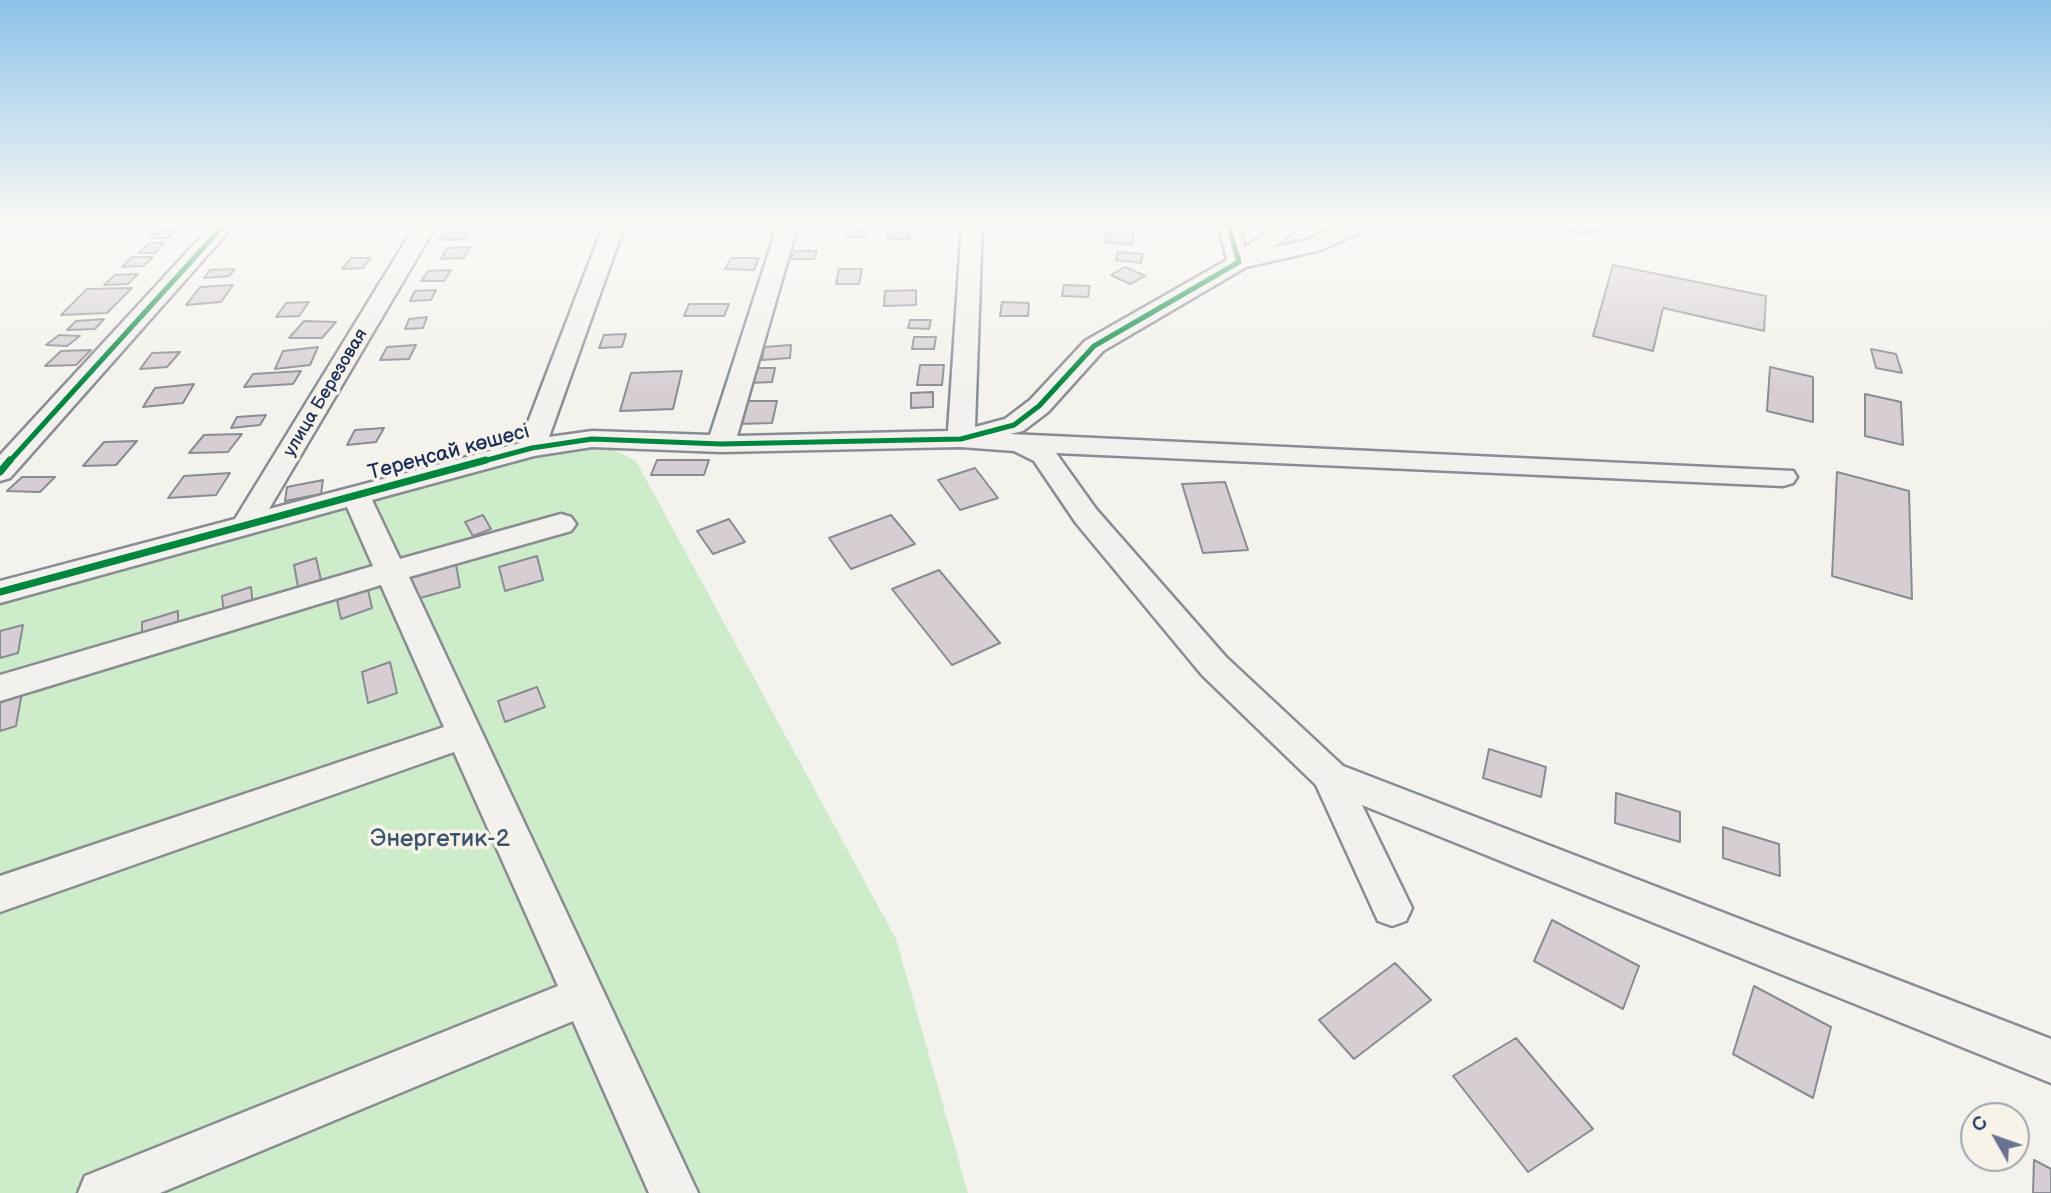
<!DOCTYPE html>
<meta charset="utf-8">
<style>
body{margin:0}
#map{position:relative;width:2051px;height:1193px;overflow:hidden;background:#f4f2ec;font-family:"Balsamiq Sans",sans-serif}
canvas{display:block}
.north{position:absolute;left:1960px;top:1102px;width:70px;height:70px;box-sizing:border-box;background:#f7f3e8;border:2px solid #9fa5b1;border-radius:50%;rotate:310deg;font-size:19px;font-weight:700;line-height:28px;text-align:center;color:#1b2f5e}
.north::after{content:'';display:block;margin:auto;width:24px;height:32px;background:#677390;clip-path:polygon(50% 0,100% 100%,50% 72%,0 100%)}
</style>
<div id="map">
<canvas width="2051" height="1193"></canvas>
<div class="north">С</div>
</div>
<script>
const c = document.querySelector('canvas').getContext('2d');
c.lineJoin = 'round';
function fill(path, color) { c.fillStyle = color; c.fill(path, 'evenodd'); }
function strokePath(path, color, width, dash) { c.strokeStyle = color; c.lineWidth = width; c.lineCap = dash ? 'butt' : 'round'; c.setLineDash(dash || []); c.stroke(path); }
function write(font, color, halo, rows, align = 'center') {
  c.font = font + ' "Balsamiq Sans",sans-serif'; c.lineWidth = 7; c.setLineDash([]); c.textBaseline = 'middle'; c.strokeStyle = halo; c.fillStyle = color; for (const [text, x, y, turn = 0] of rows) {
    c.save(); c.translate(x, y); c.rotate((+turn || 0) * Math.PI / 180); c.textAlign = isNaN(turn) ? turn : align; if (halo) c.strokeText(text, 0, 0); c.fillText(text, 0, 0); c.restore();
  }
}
fill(new Path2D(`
 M592 439 636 461 896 939 968 1193H0V592Z`), '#ccecca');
fill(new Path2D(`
 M2037 224H2051V233L2042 230Z`), '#a6d8e7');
const building = new Path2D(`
 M123 224H148L143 230 117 231Z
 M473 226 464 239 440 240 450 227Z
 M910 227 909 239H887L889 228Z
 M848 228H868L865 237H845Z
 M159 230H177L168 238H150Z
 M1106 233H1133V244L1106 243Z
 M149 243H164L155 253H139Z
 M470 247 464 258 441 259 447 248Z
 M795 251H817L814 259H791Z
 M1118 252 1143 254 1141 263 1116 260Z
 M132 257H153L143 266 122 267Z
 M351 258H371L363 268 342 269Z
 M731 258H759L754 270 725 269Z
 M1613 265 1766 296 1764 331 1663 308 1653 351 1593 336Z
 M1125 267 1145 276 1130 284 1111 275Z
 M235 269 229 276 204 278 210 270Z
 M839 269H862L859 284H836Z
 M451 270 444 281H421L428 271Z
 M138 274 128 284 104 285 115 275Z
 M233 285 221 302 186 305 200 287Z
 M1064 285 1090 286 1088 297 1062 296Z
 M132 288 107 313 61 315 87 289Z
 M436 290 431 300 410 301 415 291Z
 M916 290V305L884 306 885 291Z
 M309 302 299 316 276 317 286 303Z
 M1002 302 1029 303 1028 316H1000Z
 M689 304H729L724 316H684Z
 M427 317 423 328 405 329 409 319Z
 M104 319 95 329 67 330 76 321Z
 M910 320H931L929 329 908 328Z
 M304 321 336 322 322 338H289Z
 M626 334 622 347 599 348 604 335Z
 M59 335 80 336 67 346 46 345Z
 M914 337H936L934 349H912Z
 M416 345 409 359 380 360 387 347Z
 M791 345 790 358 762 360 764 347Z
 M318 347 310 365 275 369 283 351Z
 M1871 349 1896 354 1902 373 1876 368Z
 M91 350 76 365 45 366 61 351Z
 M180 352 167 367 140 369 152 353Z
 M920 365H944L942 385H917Z
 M1770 367 1813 377V422L1767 411Z
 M752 368H775L772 382 749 383Z
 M301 371 293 384 244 387 253 374Z
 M682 371 673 409 620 411 631 373Z
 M194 384 183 403 143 407 155 388Z
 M933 392V407L911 408V393Z
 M1865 394 1901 402 1903 445 1865 436Z
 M745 401H777L772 423 739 424Z
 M266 415 260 425 231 428 237 417Z
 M384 428 376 442 347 445 355 430Z
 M242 434 228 452 189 453 204 435Z
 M137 441 116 465 83 466 104 442Z
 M657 460H709L704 475H651Z
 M975 468 998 498 960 510 938 480Z
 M1837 472 1909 491 1912 599 1832 576Z
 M230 473 216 495 168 498 184 476Z
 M22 477H55L40 492 7 491Z
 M323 480 321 494 285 501 287 487Z
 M1225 482 1248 550 1203 553 1182 484Z
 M483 515 491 529 473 536 465 522Z
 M891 515 915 544 851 569 829 538Z
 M729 519 745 542 713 554 697 531Z
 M537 556 543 580 505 591 499 567Z
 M316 558 321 580 298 587 294 565Z
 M456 564 460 587 413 600 410 576Z
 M939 570 1000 643 952 665 892 589Z
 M251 587 253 606 224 615 222 596Z
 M368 590 372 608 341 619 337 600Z
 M178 611V626L142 637V622Z
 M23 625 18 653 0 658V631Z
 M390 662 397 693 368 703 362 672Z
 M537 687 545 707 505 722 498 701Z
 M22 692 16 726 0 731V699Z
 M1489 749 1546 767 1541 797 1483 778Z
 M1616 793 1680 812V842L1615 823Z
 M1723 827 1779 844 1780 876 1723 858Z
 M1552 920 1639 966 1623 1009 1534 961Z
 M1395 963 1431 1000 1354 1059 1319 1020Z
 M1754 986 1831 1027 1813 1098 1733 1054Z
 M1516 1038 1593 1129 1528 1172 1453 1076Z
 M2034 1160 2051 1169V1193H2033Z`);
fill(building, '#d6ced3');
strokePath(building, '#898c92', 2);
const minor = new Path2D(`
 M213 224H235L10 478 0 481V455Z
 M416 224H437L269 509 520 443 604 224H625L549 437 592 431 710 435 778 224H798L737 436 948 431 962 224H982L975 427 1005 419 1030 400 1085 341 1227 260 1218 224H1238L1245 247 1279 224H1303L1273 248 1306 240 1344 224H1373L1370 228 1321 250 1246 267 1103 351 1048 412 1023 431 1010 434 1793 471 1797 477 1793 483 1783 486 1056 453 1096 509 1226 657 1343 766 2051 1039V1083L1362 805 1412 908 1406 921 1392 926 1378 921 1316 785 1202 675 1076 523 1034 461 1014 451 961 447 721 452 592 447 534 456 372 500 400 559 561 514 571 517 576 524 571 531 409 577 698 1193H649L573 1021 160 1193H78L85 1176 558 986 454 752 0 912V876L444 727 381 585 0 701V675L373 566 347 507 0 603V581L235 519Z
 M1562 224H1609L1606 228C1593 232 1578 232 1565 228Z`);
strokePath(minor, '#898c92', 5);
fill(minor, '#f2f1ed');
strokePath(new Path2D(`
 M9 462 225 224
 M480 462 532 448 592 439 721 444 961 439 1014 425 1039 406 1094 346 1239 262 1228 224`), '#00873e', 5);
strokePath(new Path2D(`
 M0 472 10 460
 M0 592 486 460`), '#00873e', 7);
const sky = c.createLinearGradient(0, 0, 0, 391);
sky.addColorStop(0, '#8dc2e8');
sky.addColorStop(0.57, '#faf9f6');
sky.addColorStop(1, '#faf9f600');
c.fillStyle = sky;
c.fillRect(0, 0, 2051, 391);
write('18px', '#1b2f5e', '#f7f3e8', [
 ["улица Березовая",326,393,-59]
]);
write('21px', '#1b2f5e', '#f7f3e8', [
 ["Тереңсай көшесі",449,453,-15]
]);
write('24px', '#38546e', '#f7f3e8', [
 ["Энергетик-2",440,840]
]);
</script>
